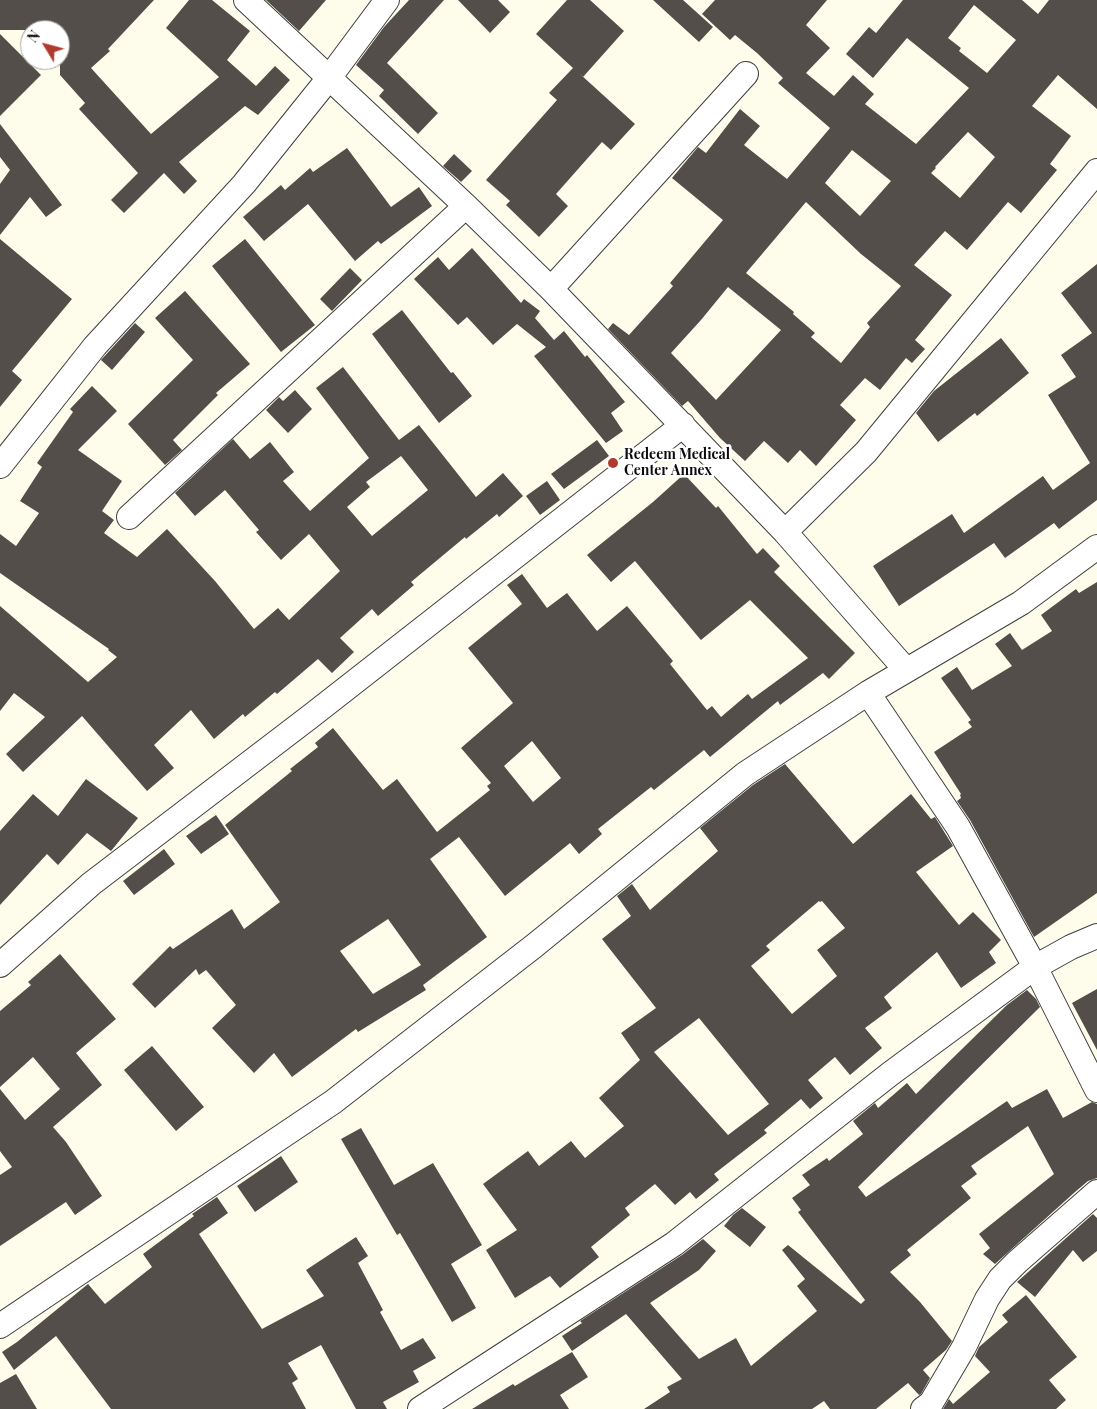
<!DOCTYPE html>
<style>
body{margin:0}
#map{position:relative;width:1097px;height:1409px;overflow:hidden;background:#fefdeb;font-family:"Playfair Display",serif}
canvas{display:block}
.north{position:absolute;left:20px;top:20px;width:50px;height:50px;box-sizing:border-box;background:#fff;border:1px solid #9e9e9e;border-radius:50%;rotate:307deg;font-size:14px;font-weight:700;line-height:20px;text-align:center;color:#0c0c0c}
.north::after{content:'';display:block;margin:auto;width:18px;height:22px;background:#b13a2e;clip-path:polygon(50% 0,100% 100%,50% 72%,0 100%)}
</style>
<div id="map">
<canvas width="1097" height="1409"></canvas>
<div class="north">N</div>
</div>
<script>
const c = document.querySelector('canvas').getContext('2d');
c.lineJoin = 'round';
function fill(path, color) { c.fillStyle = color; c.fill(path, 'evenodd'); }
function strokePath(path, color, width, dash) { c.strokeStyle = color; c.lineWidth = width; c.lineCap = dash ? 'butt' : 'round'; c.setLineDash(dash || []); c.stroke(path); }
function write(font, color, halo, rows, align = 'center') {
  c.font = font + ' "Playfair Display",serif'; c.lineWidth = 5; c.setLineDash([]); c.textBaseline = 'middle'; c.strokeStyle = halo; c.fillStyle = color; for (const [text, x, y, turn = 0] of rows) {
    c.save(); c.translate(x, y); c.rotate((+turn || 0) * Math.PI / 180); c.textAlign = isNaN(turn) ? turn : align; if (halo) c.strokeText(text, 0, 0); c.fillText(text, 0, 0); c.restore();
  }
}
fill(new Path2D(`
 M0 0H154L108 49 110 51 91 68 151 134 219 77 166 28 189 0H212L250 31 227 60 256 86 275 66 290 80 258 115 245 106 179 162 197 181 184 194 164 173 124 213 111 200 138 173 79 109 85 103 60 75V30H0Z
 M266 0H326L299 31Z
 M409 0H444L387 63 438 113 418 134 379 96 384 90 356 65 384 27Z
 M458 0H498L510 12 490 33Z
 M567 0H590L624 31 583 77 580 74 635 124 611 150 602 142 556 194 568 206 539 237 506 205 510 201 486 180 557 100 549 93 573 68 536 34Z
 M653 0H683L713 27 699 42Z
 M715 0H827L806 25 830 48 806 73 834 96 853 75 874 94 865 104 916 144 969 88 907 38 873 78 846 54 869 27 876 33 903 0H1022L1038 14 1049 0H1097V109L1058 75 1032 106 1071 136 1050 164 1057 170 1021 213 1008 202 967 250 945 231 914 265 952 295 915 340 925 349 912 363 906 358 880 390 865 378 840 405 856 420 816 466 800 450 788 463 764 441 745 461 720 438 688 401 682 406 608 329 613 323 629 335 673 286 670 283 723 220 672 178 698 147 706 153 740 109 760 126 744 145 787 179 830 128 778 83 783 78 757 53 735 35 730 40 702 14ZM974 5 1016 40 987 73 959 51 961 48 948 38ZM968 132 995 157 960 198 931 173 936 168 935 167ZM852 150 891 181 860 216 825 183ZM806 202 861 254 901 286 867 323 870 327 841 363 811 337 815 333 793 314 794 312 746 273ZM728 287 781 330 716 400 671 353 701 320Z
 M0 34 41 75 0 116Z
 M0 124 62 205 46 217 30 197 0 235V184L10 170 0 157Z
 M347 148 391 207 419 187 432 206 381 244 378 241 355 261 308 204 264 241 243 217 281 185 285 190 310 168 313 172Z
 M454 154 472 171 461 182 443 166Z
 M0 239 72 299 12 371 22 380 0 407Z
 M245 239 315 325 281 352 212 266Z
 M472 248 521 303 524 299 540 311 535 318 554 340 564 331 585 357 587 355 625 402 611 413 623 431 606 443 534 356 546 347 517 324 493 345 467 317 458 325 414 279 438 257 449 270Z
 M1097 264V500L1059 529 1054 523 1005 558 994 543 899 606 873 566 952 514 964 533 1043 476 1053 490 1090 463 1048 395 1076 377 1061 355 1092 333 1061 293Z
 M350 268 362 280 332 311 320 299Z
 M185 291 250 364 216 393 218 395 173 440 182 450 165 465 128 424 193 360 155 318Z
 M402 310 451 373 453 372 472 396 439 423 372 334Z
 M135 323 145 332 112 370 101 360Z
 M1001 338 1029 373 977 416 975 413 938 442 916 413 934 391Z
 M343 367 399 440 419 425 476 497 503 473 523 496 499 517 497 514 466 539 465 537 411 582 414 585 378 616 372 609 340 638 354 652 332 673 318 659 277 694 275 692 245 717 243 714 214 739 191 710 154 745 174 768 147 791 82 716 23 772 6 754 45 717 14 693 0 711V606L88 682 117 657 108 650 109 649 0 573V534L16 546 39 513 20 501 42 467 37 463 73 412 70 409 92 386 117 411 78 450 122 481 102 511 114 520 104 533 137 557 167 529 215 581 254 629 278 608 289 620 340 571 309 534 281 560 256 532 259 530 225 490 195 516 175 493 233 439 250 459 270 442 294 472 283 481 310 511 369 458 316 388ZM401 456 428 490 372 536 347 507 370 487 366 482Z
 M295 390 312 409 288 433 266 410 279 397 283 401Z
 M597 440 609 456 564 489 551 474Z
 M684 474 716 508 718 506 757 554 763 548 780 566 774 572 855 653 829 679 823 673 780 705 778 701 710 757 704 750 654 790 651 787 598 829 602 834 579 854 570 843 505 896 459 837 430 859 487 937 423 985 426 990 358 1032 356 1029 292 1077 274 1053 254 1073 212 1028 236 1005 206 970 199 975 196 969 155 1008 132 984 170 946 173 949 232 909 244 929 280 902 225 825 292 771 290 769 318 747 315 743 333 728 383 790 397 779 437 832 490 790 487 786 491 783 461 748 513 703 468 648 522 604 507 585 522 574 547 608 567 593 597 631 627 606 673 661 670 664 707 710 712 706 721 717 748 694 752 699 808 658 750 600 701 640 700 639 635 561 611 582 587 555 653 502ZM532 741 561 778 533 802 504 766ZM388 919 421 965 373 994 340 951Z
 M547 481 560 500 540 515 526 496Z
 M1097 582V893L1034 937 970 820 957 801 961 798 960 795 961 794 934 752 972 727 968 722 971 720 941 678 957 667 972 690 1012 666 995 644 1010 633 1022 650 1052 631 1041 615 1076 589 1079 593Z
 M785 764 853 844 911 794 931 819 935 817 953 846 916 872 959 925 973 912 1001 940 989 952 996 963 961 988 937 952 884 997 892 1008 865 1028 882 1048 850 1075 835 1057 808 1080 823 1098 810 1109 801 1099 764 1130 767 1133 714 1174 719 1180 696 1199 690 1192 675 1205 655 1184 625 1208 630 1215 591 1247 599 1257 560 1288 550 1276 515 1298 486 1250 517 1230 483 1184 528 1151 539 1166 571 1141 585 1158 624 1126 599 1098 640 1060 621 1033 656 1008 602 939 631 916 617 896 632 884 650 910 718 851 700 828 753 785ZM819 901 820 902 822 901 845 928 817 950 837 976 792 1014 751 966 770 950 766 946ZM699 1018 769 1104 728 1135 654 1052Z
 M86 779 138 818 111 851 87 833 58 865 47 854 0 905V831L33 794 58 816Z
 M216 815 229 834 201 854 186 836Z
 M164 849 175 864 134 895 123 881Z
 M60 954 116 1019 76 1053 102 1085 53 1127 66 1142 102 1196 75 1215 66 1202 0 1246V1175L12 1167 0 1151V1089L25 1120 60 1089 33 1057 0 1087V1011L31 985 28 982Z
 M1097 989V1050L1072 1003Z
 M1027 990 1036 999 1040 1007 858 1187 866 1197 1007 1101 1012 1108 1047 1089 1063 1118 1092 1102 1097 1104V1178L1088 1181 1075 1192 995 1264 983 1254 990 1248 979 1234 1054 1174 1028 1126 971 1166 977 1174 961 1186 971 1198 907 1250 911 1255 890 1272 920 1302 952 1341 946 1350 923 1370 930 1378 921 1394 919 1395 908 1383 876 1409H830L824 1401 812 1409H644L670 1392 667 1387 682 1379 626 1314 572 1351 562 1336 582 1323 580 1321 682 1255 703 1239 716 1251 699 1270 650 1303 699 1359 736 1338 751 1366 817 1311 797 1286 805 1279 782 1250 788 1245 861 1304 865 1300 798 1212 801 1210 792 1198 810 1185 802 1175 827 1158 829 1161 863 1134 853 1121 875 1103 878 1108 907 1083 916 1094 1007 1005Z
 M152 1046 204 1107 176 1131 124 1070Z
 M361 1128 394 1185 433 1163 482 1245 451 1264 476 1308 452 1322 400 1233 397 1235 341 1139Z
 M281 1156 298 1182 255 1212 237 1186Z
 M217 1197 228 1213 199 1234 262 1329 324 1296 306 1270 356 1237 368 1256 358 1263 383 1310 380 1312 401 1350 423 1338 436 1358 413 1371 419 1382 383 1402 387 1409H356L321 1345 288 1363 298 1379 292 1383 306 1409H111L56 1336 14 1370 2 1352 17 1342 88 1284 105 1304 152 1267 143 1254 194 1216 192 1214Z
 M742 1208 766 1227 750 1247 724 1226 733 1215Z
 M1093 1214 1097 1218V1251L1083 1262 1073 1250 1035 1297 1017 1282Z
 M1026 1295 1077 1357 1049 1380 1066 1400 1056 1409H943L949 1399 953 1404 990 1372 975 1356 979 1347 1008 1322 1002 1315Z
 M572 1352 588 1377 560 1395 569 1409H472L513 1384 515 1386Z
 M16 1374 37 1409H0V1383Z`), '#534e49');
const minor = new Path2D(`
 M246 0 466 206 551 289 785 532 906 670
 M551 289 746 74
 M0 466 95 346 244 184 329 78 387 0
 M129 517 466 206
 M785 532 866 452 1097 171
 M868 693 958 827 1035 967 1097 1090
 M0 965 91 884 311 716 683 425
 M0 1326 333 1102 534 946 745 774 868 693 1021 603 1097 547
 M420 1409 674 1244 890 1074 1035 967 1071 947 1097 936
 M923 1409 931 1403 964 1347 987 1299 1000 1279 1017 1262 1097 1192`);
strokePath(minor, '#3f3f3f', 26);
strokePath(minor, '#fff', 24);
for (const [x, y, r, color] of [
 [613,463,6,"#b13a2e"]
]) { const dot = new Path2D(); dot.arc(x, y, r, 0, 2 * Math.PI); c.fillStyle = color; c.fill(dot); strokePath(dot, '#fff', 2); }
write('bold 14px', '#0c0c0c', '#fff', [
 ["Redeem Medical",624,455],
 ["Center Annex",624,471]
], 'left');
</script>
